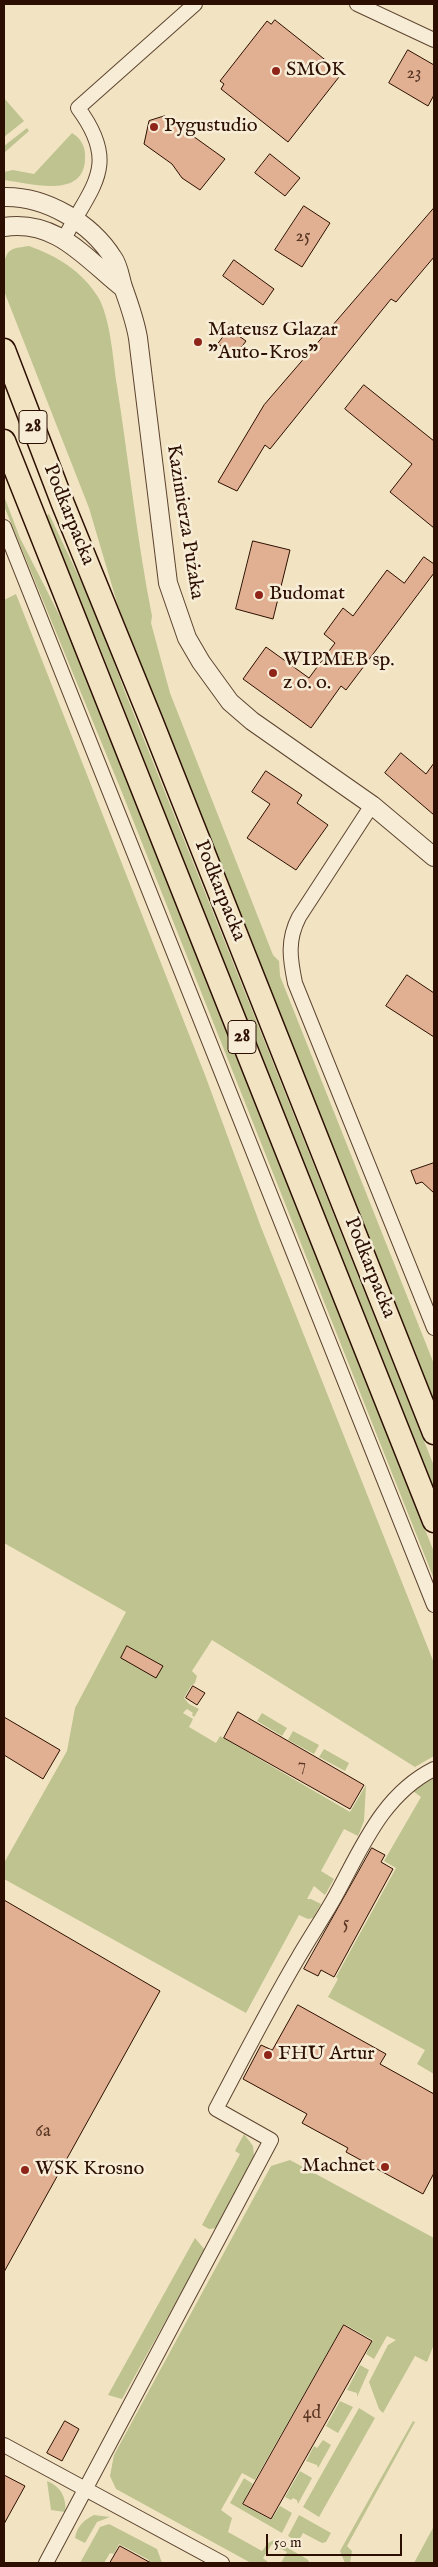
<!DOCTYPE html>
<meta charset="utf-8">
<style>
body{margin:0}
#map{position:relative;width:438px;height:2567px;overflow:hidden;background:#f2e4c2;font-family:"IM FELL English",serif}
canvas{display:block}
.frame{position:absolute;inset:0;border:5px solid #2c0f00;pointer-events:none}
.scale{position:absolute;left:266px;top:2534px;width:136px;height:22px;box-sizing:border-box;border:2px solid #2c0f00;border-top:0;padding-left:6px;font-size:15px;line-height:18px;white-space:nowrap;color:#2c0f00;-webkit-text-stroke:4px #f7edd7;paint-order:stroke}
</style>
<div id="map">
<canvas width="438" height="2567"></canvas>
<div class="frame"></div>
<div class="scale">50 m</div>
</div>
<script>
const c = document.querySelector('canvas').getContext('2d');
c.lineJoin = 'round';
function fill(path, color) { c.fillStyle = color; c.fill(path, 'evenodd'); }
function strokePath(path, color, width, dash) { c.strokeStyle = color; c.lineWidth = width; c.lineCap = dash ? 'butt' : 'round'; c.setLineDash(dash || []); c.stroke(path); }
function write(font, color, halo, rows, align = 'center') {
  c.font = font + ' "IM FELL English",serif'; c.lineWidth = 5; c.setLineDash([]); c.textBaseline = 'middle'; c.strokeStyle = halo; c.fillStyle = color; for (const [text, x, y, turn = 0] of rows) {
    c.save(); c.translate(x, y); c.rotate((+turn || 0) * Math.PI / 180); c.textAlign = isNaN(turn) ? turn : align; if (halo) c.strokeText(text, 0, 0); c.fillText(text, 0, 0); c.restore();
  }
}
fill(new Path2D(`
 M4 98 24 121 4 137Z
 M27 128 29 131 4 153V146Z
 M72 133C82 139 86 148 85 159 84 200 29 183 4 180V172L13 170 34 174Z
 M29 246C57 256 82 271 98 297 111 319 113 361 117 386 129 463 137 540 152 616L151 623 170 693 273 955 279 961 280 976 434 1364V1402L118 606 89 508 4 291C4 280 0 254 13 249 18 247 24 247 29 246Z
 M4 496 20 538 69 634 434 1552V1579L121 790 4 506Z
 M49 514 105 632 104 635 125 692 434 1466V1491L96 638 93 637 45 516Z
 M16 594 205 1075 261 1227 434 1663V1756L415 1767 212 1640 192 1671 197 1676 195 1683 191 1686 184 1698 189 1704 199 1709 194 1717 192 1715 193 1713 187 1709 183 1713 193 1719 189 1727 216 1743 220 1736 350 1812 366 1785 364 1821 358 1836 344 1829 321 1871 334 1879 325 1895 314 1886 307 1899H311L321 1904 313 1918 308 1919 299 1915 246 2013 4 1879V1863L67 1751 75 1708 126 1612 4 1543V600Z
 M262 1713 287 1728 282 1736 257 1721Z
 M293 1731 319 1745 314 1754 288 1740Z
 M324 1749 349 1763 345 1771 319 1757Z
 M434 1778V2074L417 2064 425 2050 328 1997 338 1979 336 1977 396 1868 384 1861 421 1797 413 1791Z
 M244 2134 253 2146 254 2156 217 2228 209 2229 202 2225 240 2154 235 2151Z
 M290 2160 434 2238V2344L427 2362 415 2356 383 2413 379 2409 369 2382 388 2345 396 2340 387 2336 374 2359 366 2354 373 2340 344 2324 255 2480 242 2473 221 2510 232 2518 228 2532 262 2551 268 2543 274 2540 307 2559 310 2563H281L287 2552 272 2544 263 2558 269 2563H251L116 2489 110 2476 114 2455 271 2166Z
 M195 2238 205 2250 122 2399 108 2395Z
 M360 2365 369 2370 357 2397V2393L347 2390Z
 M340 2401 353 2407 338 2433 326 2426Z
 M359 2408 375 2418 319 2517 303 2507Z
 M413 2421 415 2422 347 2546 352 2551 350 2563H345L340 2551Z
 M323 2440 331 2445 318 2468 317 2465 306 2461 314 2446 317 2448Z
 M300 2471 312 2478 298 2504 297 2500 293 2498 291 2500 285 2497Z
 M244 2478 253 2484 242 2504 271 2520 280 2506 292 2513 282 2533 230 2503Z
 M47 2481C61 2486 67 2499 65 2512L51 2510Z
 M94 2515 110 2517 97 2522 85 2543 75 2538C77 2526 84 2520 94 2515Z
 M299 2515 331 2533 326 2542 322 2543 303 2533 298 2542 288 2536Z
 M109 2524 157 2549 162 2563H148L149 2560 119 2544 114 2554 110 2553 104 2563H80L100 2527Z
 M434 2526V2563H414Z`), '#bec390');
const building = new Path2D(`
 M275 20 338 70 335 74 339 77 288 142 221 89 224 84 220 81 267 21 271 24Z
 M408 50 434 65V95L428 106 389 83Z
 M165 116 225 159 200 190 182 178 172 164 144 144 149 121Z
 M270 154 300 178 285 196 255 173Z
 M304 206 330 223 302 267 275 250Z
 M434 208V257L396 302 391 299 270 449 265 445 237 491 218 482 264 405Z
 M234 260 274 289 263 305 223 276Z
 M229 329 246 341 235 356 218 344Z
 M364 385 434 441V528L390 492 412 464 345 409Z
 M253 541 290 550 273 619 236 609Z
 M424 557 434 564V573L346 690 341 686 311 728 243 679 266 647 309 678 335 643 324 634 343 608 353 616 387 570 404 583Z
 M401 753 426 774 434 763V815L385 773Z
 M266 771 302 795 297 803 328 825 296 870 247 838 270 804 252 792Z
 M407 975 434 993V1037L386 1006Z
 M434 1163V1193L422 1182 416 1184 411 1171Z
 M127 1646 163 1666 156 1678 121 1658Z
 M193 1686 205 1693 197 1705 186 1698Z
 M238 1712 364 1785 350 1809 224 1738Z
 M4 1717 60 1750 43 1779 4 1755Z
 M372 1848 385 1855 381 1862 393 1869 334 1977 321 1970 318 1976 304 1969Z
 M4 1900 160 1991 4 2272Z
 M298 2005 386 2054 380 2064 434 2094V2173L423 2194 346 2152 348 2148 302 2123 307 2114 243 2079 261 2045 272 2050Z
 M344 2325 372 2341 271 2519 243 2504Z
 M65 2421 79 2429 62 2461 47 2453Z
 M4 2475 25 2486 4 2524Z
 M120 2546 151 2563H110Z`);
fill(building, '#e1af91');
strokePath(building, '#2c0f00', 1);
const minor = new Path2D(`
 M357 4 434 40
 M64 239C91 186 121 166 78 108L195 4
 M4 527 434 1605
 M372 805 299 917C287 940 290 959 295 983L434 1328
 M4 2445 222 2563
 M46 2563 271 2140 216 2109C243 2058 269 2007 298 1958 309 1939 321 1921 332 1902 360 1853 380 1796 434 1769`);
const tertiary = new Path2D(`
 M4 197C46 196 91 223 113 258 119 266 120 278 123 287 129 304 135 320 138 338L168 583 187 638 201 662 230 702 252 721 372 805 434 857
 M4 227C57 219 86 259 123 288`);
const primary = new Path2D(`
 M4 350 63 504 151 720 434 1433
 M4 441 434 1521`);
strokePath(minor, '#5e4430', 16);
strokePath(tertiary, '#5e4430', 20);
strokePath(primary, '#2c0f00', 25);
strokePath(minor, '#f7edd7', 14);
strokePath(tertiary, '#f7edd7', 18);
strokePath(primary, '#f2e4c2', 22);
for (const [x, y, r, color] of [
 [276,71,5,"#8f2418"],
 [154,127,5,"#8f2418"],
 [198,342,5,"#8f2418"],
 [259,595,5,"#8f2418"],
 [273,673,5,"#8f2418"],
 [268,2055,5,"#8f2418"],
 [385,2167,5,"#8f2418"],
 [25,2170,5,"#8f2418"]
]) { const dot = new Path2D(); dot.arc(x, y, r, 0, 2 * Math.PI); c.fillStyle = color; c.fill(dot); strokePath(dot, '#f7edd7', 2); }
write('18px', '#593724', null, [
 ["23",414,74],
 ["25",303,237],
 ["7",302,1766],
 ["5",346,1924],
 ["6a",43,2132],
 ["4d",312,2414]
]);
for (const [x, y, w] of [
 [33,427,28],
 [242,1037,28]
]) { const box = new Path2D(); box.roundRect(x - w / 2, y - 16.5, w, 33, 4); c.fillStyle = '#f7edd7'; c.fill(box); strokePath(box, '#2c0f00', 1); }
write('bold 19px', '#2c0f00', null, [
 ["28",33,427],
 ["28",242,1037]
]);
write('20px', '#2c0f00', '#f7edd7', [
 ["SMOK",286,71],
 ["Pygustudio",164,127],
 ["Mateusz Glazar",208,331],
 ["\"Auto-Kros\"",208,354],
 ["Budomat",269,595],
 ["WIPMEB sp.",283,661],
 ["z o. o.",283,684],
 ["FHU Artur",278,2055],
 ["Machnet",375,2167,"right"],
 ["WSK Krosno",35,2170]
], 'left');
write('20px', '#2c0f00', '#f7edd7', [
 ["Podkarpacka",68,515,68],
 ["Kazimierza Pużaka",184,522,81],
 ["Podkarpacka",219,891,68],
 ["Podkarpacka",369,1268,68]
]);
</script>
